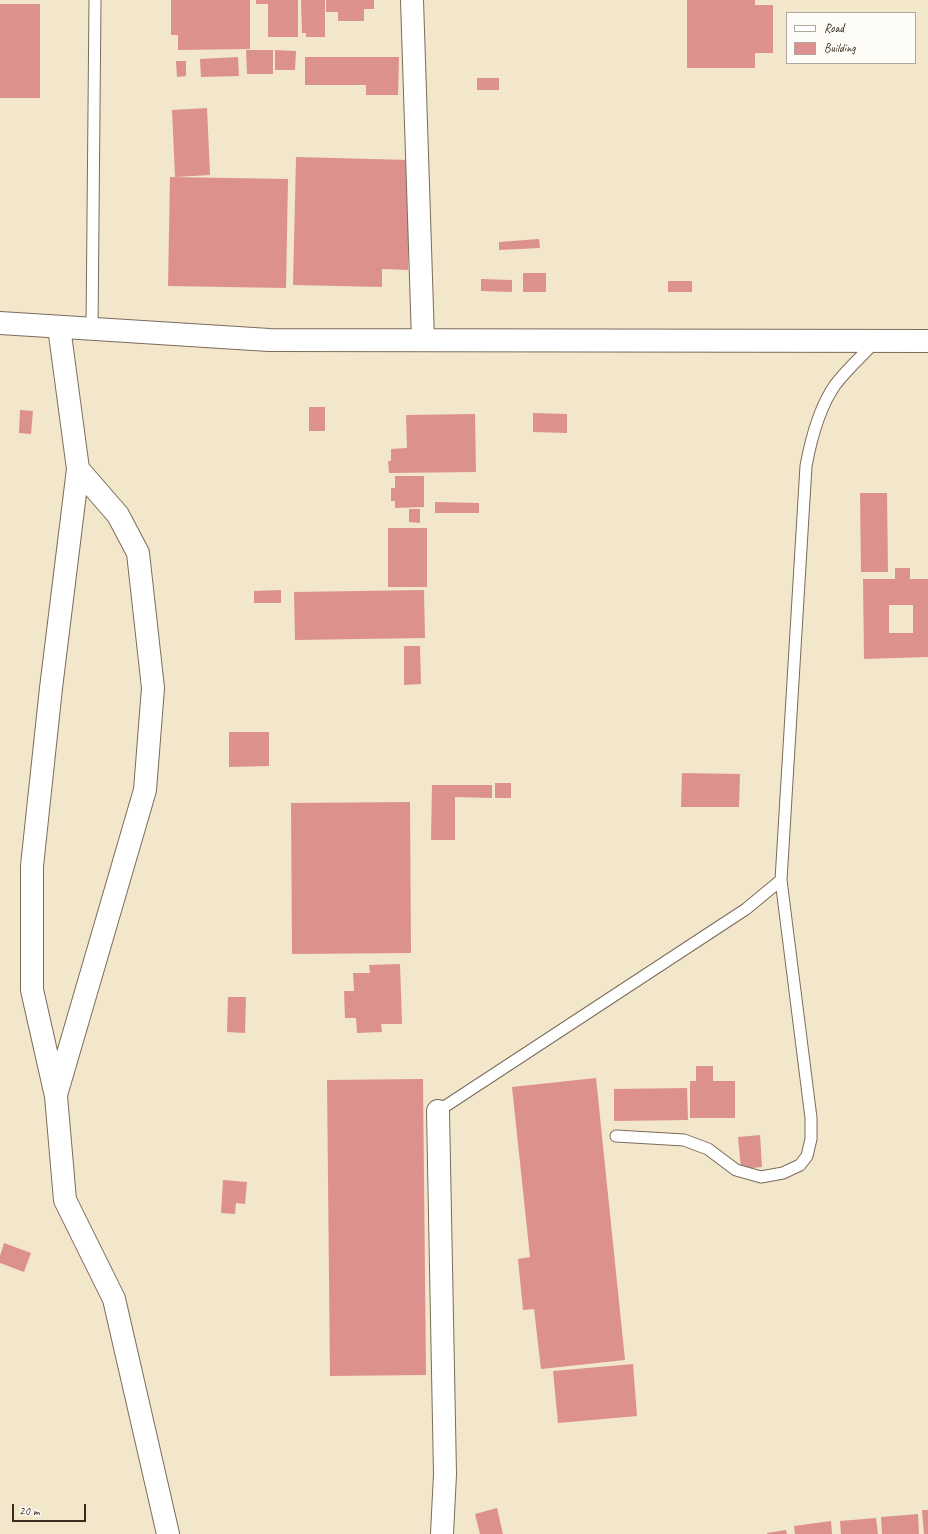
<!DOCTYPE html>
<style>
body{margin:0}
#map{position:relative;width:928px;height:1534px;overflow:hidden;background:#f2e6cb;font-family:Caveat,sans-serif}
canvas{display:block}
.legend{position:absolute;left:786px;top:12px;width:130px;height:52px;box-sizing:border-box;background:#fdfcf7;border:1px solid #afa8a0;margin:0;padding:5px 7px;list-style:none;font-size:12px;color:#3b2a1e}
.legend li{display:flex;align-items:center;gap:8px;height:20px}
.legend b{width:20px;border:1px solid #afa8a0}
.scale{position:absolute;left:12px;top:1504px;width:74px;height:18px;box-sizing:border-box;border:2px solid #3b2a1e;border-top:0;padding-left:5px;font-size:12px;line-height:14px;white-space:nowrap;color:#3b2a1e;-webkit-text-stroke:3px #fdfcf7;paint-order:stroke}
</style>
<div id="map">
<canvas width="928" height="1534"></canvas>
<ul class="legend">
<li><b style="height:5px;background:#fff"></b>Road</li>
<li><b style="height:11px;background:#dd918e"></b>Building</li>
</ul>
<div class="scale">20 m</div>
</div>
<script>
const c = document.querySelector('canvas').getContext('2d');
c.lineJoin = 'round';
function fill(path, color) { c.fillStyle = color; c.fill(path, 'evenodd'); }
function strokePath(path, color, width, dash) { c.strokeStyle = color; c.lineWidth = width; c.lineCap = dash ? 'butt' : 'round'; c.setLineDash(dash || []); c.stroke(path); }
fill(new Path2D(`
 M171 0H250V49L178 50V35H171Z
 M256 0H298V37H268V4H256Z
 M301 0H325V37H306V33H302Z
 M326 0H374V9H364V21H338V12H326Z
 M687 0H755V5H773V53H755V68H687Z
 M0 4H40V98H0Z
 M246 50H273V74H247Z
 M275 50 296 51 295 70H275Z
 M238 57 239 76 201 77 200 59Z
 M305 57H399L398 95H366V85H305Z
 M176 61H186V76L177 77Z
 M477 78H499V90H477Z
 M207 108 210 175 175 177 172 110Z
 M296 157 410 160 408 270 382 269V287L293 285Z
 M170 177 288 179 286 288 168 286Z
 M539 239 540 248 499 250V242Z
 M523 273H546V292H523Z
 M481 279 512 280V292L481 291Z
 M668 281H692V292H668Z
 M309 407H325V431H309Z
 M20 410 33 411 31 434 19 433Z
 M533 413 567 414V433L533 432Z
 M475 414 476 472 389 473 388 461H391V449L407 448 406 415Z
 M395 476H424V507L395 508V501H391V488H395Z
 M860 493H887L888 572H861Z
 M435 502 479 503V513H435Z
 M409 509H420V523L409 522Z
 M388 528H427V587H388Z
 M895 568H910V579H928V657L864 659 863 579H895ZM889 605H913V633H889Z
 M281 590V603H254V591Z
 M424 590 425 638 295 640 294 592Z
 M404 646H420L421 684 404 685Z
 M229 732H269V766L229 767Z
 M682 773 740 774 739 807H681Z
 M495 783H511V798H495Z
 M432 785H492V798L455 797V840H431Z
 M410 802 411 953 292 954 291 803Z
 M400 964 402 1024H381L382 1032 357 1033 356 1018H345L344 991H354L353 973H370L369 965Z
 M228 997H246L245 1033 227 1032Z
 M696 1066H713V1081H735V1118H690V1081H696Z
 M596 1078 625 1360 541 1369 534 1309 523 1310 518 1259 530 1257 512 1087Z
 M423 1079 426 1375 330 1376 327 1080Z
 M687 1088 688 1120 614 1121V1089Z
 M760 1135 762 1167 741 1169 738 1137Z
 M223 1180 247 1182 245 1204 236 1203 235 1214 221 1213Z
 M4 1243 31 1253 24 1272 0 1263V1256Z
 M633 1364 637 1416 558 1423 553 1371Z
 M497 1508 503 1534H480L475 1514Z
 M922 1510H928V1534H924Z
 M918 1514 919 1534H882L881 1517Z
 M876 1518 878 1534H841L840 1521Z
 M831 1521 832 1534H795L794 1526Z
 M786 1530 787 1534H767V1533Z`), '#dd918e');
const lane = new Path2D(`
 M92 329 95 0
 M438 1111 746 909 781 880
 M616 1136 684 1140 708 1149 736 1170 761 1177 783 1173 800 1165 807 1156 811 1139V1118L781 880 806 466C811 439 819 408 835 385 847 369 862 356 875 342`);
const street = new Path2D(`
 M412 0 423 340
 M59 327 78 469 51 688 32 866V990L56 1096 65 1200 114 1299 168 1534
 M56 1095 145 790 153 688 138 553 118 515 78 469
 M438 1111 445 1474 442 1534`);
const secondary = new Path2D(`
 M0 323 269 340 928 341`);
strokePath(lane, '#7b6c5b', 13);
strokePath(street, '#7b6c5b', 24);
strokePath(secondary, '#7b6c5b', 24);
strokePath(lane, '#fff', 11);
strokePath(street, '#fff', 22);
strokePath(secondary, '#fff', 22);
</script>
